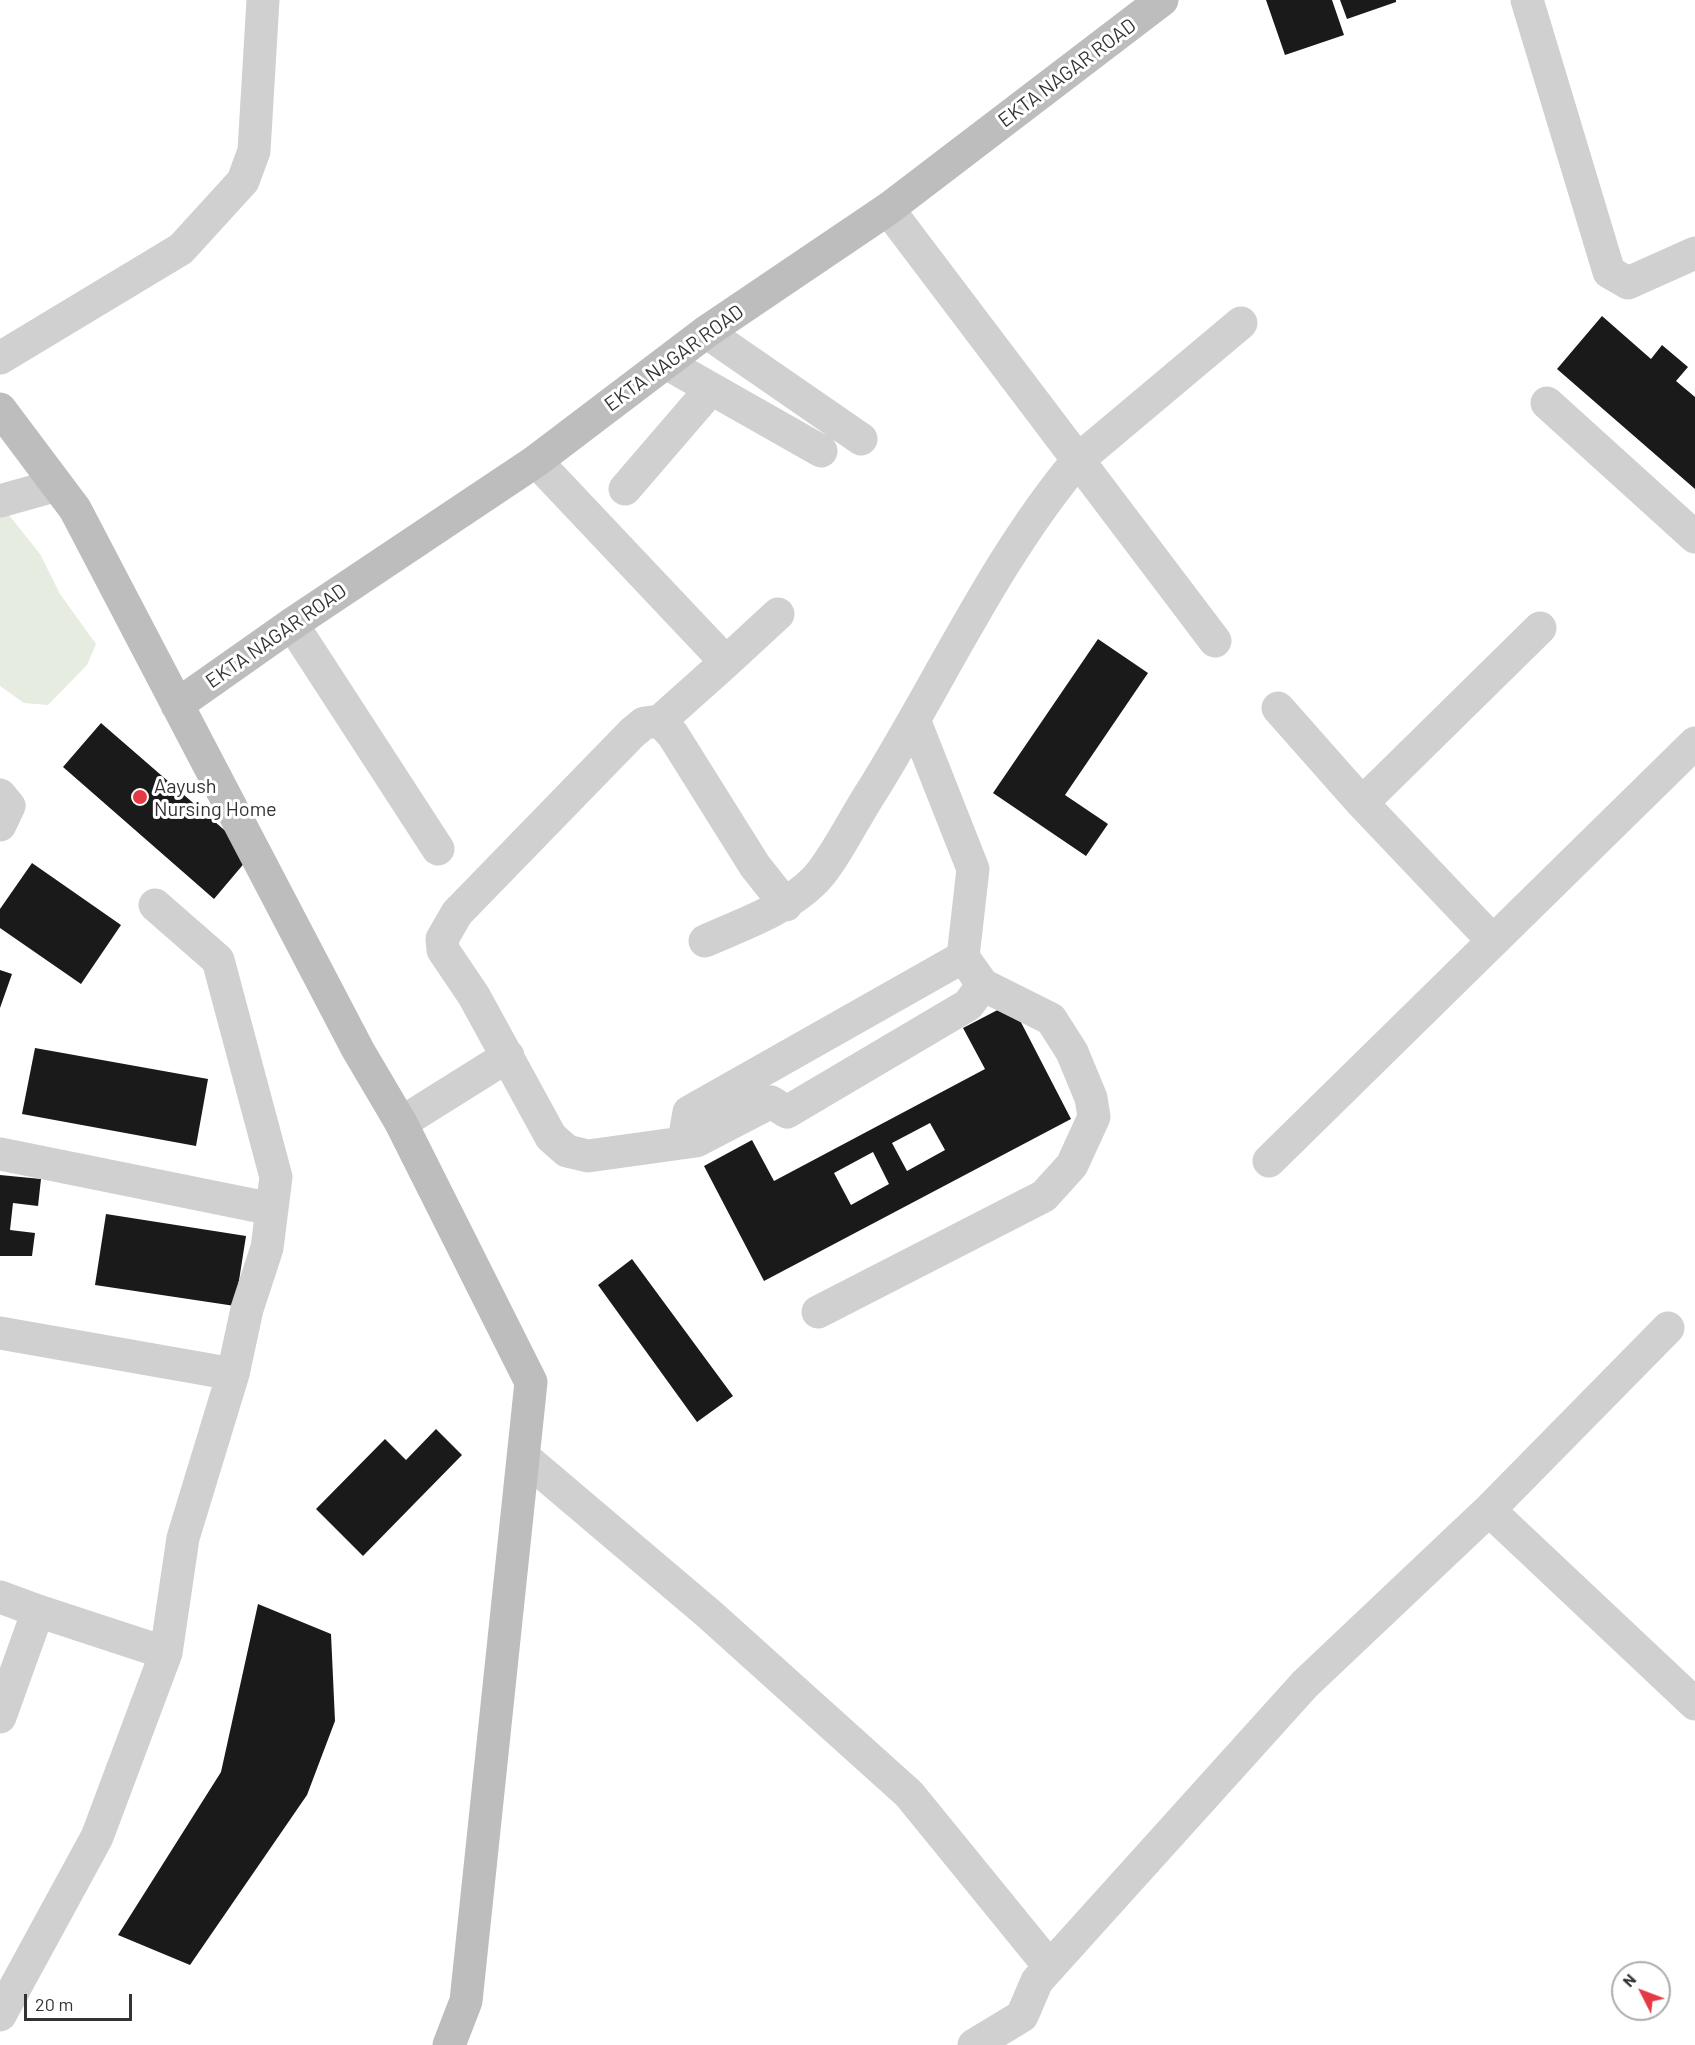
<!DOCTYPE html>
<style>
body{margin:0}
#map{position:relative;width:1695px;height:2045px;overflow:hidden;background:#fff;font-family:Barlow,sans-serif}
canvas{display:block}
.north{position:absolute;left:1611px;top:1961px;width:60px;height:60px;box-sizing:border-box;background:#fff;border:2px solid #adadad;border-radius:50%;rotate:312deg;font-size:16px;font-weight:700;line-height:24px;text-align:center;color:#333}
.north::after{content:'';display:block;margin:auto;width:21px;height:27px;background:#e63946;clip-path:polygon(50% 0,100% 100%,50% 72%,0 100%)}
.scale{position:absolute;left:24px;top:1994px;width:108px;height:27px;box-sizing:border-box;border:3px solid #333;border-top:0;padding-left:8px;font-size:18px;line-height:21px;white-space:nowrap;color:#333;-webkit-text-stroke:4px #fff;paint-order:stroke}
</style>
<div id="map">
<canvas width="1695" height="2045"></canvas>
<div class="north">N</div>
<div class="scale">20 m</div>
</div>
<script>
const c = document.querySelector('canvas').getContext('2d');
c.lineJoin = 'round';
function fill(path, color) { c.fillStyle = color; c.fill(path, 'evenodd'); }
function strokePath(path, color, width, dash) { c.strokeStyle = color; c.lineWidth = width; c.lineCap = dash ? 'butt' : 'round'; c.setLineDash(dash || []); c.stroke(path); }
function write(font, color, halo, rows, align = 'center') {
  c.font = font + ' Barlow,sans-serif'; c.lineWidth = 6; c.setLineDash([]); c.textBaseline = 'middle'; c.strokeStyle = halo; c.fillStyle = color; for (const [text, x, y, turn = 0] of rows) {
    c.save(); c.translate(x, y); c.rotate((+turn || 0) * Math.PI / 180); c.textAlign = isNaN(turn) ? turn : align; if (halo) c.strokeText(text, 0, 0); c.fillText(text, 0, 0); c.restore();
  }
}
fill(new Path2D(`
 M5 510 40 554 60 594 96 644 87 665 48 705 24 703 0 686V511Z`), '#e6ecdf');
fill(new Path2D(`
 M1266 0H1332L1344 35 1285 55Z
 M1340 0H1396V2L1347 19Z
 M1602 316 1651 359 1662 345 1688 367 1676 381 1695 397V489L1557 369Z
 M1098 639 1148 673 1065 795 1108 824 1086 856 993 793Z
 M101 723 252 854 214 899 63 767Z
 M32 863 121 925 81 984 0 928V909Z
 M0 970 12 974 0 1008Z
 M1011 1003 1071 1119 764 1281 704 1166 752 1140 774 1181 985 1069 963 1028ZM930 1123 945 1150 907 1171 892 1143ZM873 1152 889 1184 851 1205 834 1173Z
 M35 1048 208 1079 196 1146 22 1114Z
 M0 1175 41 1179 38 1206 13 1203 10 1230 35 1233 32 1256H0Z
 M106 1214 246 1236 235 1306 95 1285Z
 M632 1259 733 1396 697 1422 598 1285Z
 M436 1429 462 1455 363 1556 316 1509 385 1439 406 1460Z
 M258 1604 331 1634 335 1721 307 1795 190 1965 118 1935 221 1772Z`), '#1a1a1a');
strokePath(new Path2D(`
 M1527 0 1609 272 1628 283 1695 253
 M888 209 1215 641
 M706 332 861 439
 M0 358 181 249 243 181 254 151 263 0
 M666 363 821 451
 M1547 403 1695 537
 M536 461 726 662 660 721 644 723 632 733 457 913 442 939 443 950 474 996 551 1137 567 1151 588 1156 696 1141 771 1102 787 1112 968 1005 983 985 963 957 973 869 915 722
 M625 489 711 389
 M0 501 57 485
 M292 624 438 849
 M726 662 778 614
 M1278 708 1362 803 1493 941
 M660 721 673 735 755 866 786 905
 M0 795 9 806 0 825
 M1362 803 1540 628
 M155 905 218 960 276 1177 267 1248 247 1309 233 1374 183 1538 166 1653
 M705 941C743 924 786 910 816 879 834 860 856 815 872 791 940 682 996 557 1079 459L1241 323
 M401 1123 508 1056
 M696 1141 686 1129 689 1112 963 957
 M0 1154 272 1209
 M1269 1161 1695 743
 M818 1312 1044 1196 1072 1165 1094 1117 1091 1098 1072 1052 1051 1019 983 985
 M0 1333 233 1374
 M525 1458 709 1614 909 1794 1050 1967
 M1489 1510 1668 1328
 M0 1597 38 1611
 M0 1717 38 1611 166 1653 97 1837 0 2015
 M974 2045 1022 2016 1037 1981 1305 1684 1489 1510 1695 1704`), '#d0d0d0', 33);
strokePath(new Path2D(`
 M0 409 75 509 358 1050 401 1123 531 1382 466 2001 449 2045
 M177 705 292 624 536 461 706 332 888 209 1162 0`), '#bdbdbd', 33);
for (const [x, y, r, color] of [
 [140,797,8,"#e63946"]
]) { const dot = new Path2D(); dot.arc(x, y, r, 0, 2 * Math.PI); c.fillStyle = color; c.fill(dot); strokePath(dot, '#fff', 2); }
write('20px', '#333', '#fff', [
 ["EKTA NAGAR ROAD",1067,73,-37],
 ["EKTA NAGAR ROAD",674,358,-36],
 ["EKTA NAGAR ROAD",276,636,-35]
]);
write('20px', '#333', '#fff', [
 ["Aayush",154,786],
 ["Nursing Home",154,809]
], 'left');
</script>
